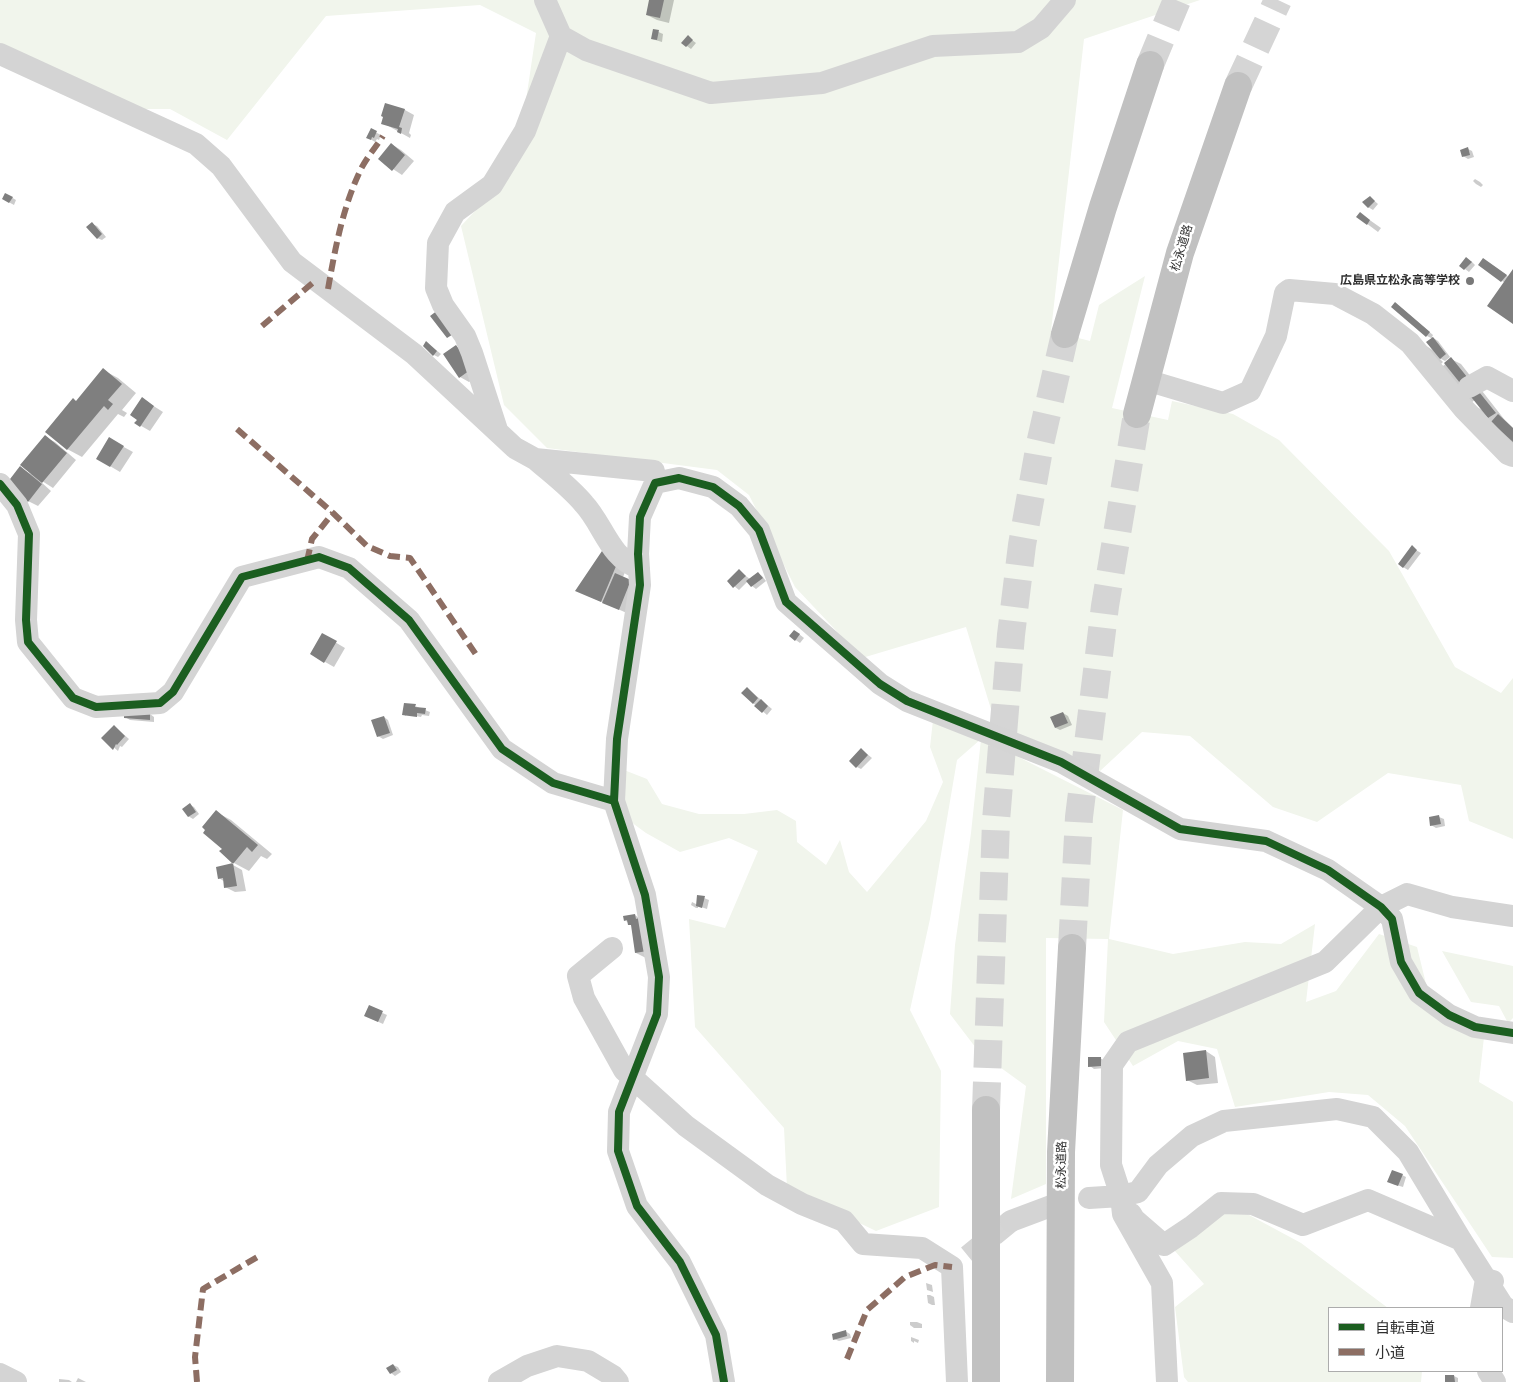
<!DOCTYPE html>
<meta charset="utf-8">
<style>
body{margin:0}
#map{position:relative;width:1513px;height:1382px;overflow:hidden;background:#fff;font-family:Arial,"Noto Sans JP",sans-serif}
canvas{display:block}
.legend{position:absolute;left:1328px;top:1307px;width:175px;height:65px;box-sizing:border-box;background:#fff;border:1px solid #acacac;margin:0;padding:6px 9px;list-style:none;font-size:15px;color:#2f2f2f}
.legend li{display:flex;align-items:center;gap:10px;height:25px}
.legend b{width:25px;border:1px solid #acacac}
</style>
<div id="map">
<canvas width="1513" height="1382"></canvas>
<ul class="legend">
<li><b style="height:6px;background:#1b5e20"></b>自転車道</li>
<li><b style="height:6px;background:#8d6e63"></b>小道</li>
</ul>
</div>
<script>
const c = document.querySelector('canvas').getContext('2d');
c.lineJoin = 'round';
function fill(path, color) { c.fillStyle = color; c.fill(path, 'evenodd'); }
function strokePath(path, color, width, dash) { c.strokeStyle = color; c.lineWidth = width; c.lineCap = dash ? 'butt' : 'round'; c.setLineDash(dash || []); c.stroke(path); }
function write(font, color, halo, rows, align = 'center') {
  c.font = font + ' Arial,"Noto Sans JP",sans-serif'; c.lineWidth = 5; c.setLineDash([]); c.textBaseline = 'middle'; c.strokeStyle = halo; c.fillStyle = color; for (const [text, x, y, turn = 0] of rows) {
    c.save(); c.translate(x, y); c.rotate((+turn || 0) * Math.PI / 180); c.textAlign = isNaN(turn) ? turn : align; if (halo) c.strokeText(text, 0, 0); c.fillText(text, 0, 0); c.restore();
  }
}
fill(new Path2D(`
 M0 0H1200L1084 39 1051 331 1090 341 1099 305 1145 276 1112 408 1168 420 1172 401 1233 414 1279 440 1389 551 1455 667 1501 693 1513 678V839L1469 821 1461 785 1388 773 1317 822 1273 807 1190 736 1142 732 1099 772 997 729 966 627 862 658 795 587 749 495 717 470 547 448 504 405 461 226 516 167 536 33 480 5 326 16 227 140 170 109H112L0 54Z
 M933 720 981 738 1123 810 1109 939 1173 954 1245 942 1281 944 1315 924 1306 1002 1336 991 1379 934 1417 947 1428 992 1484 1037 1479 1082 1513 1102V1258L1492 1257 1405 1126 1368 1095 1329 1092 1235 1107 1217 1049 1178 1041 1133 1066 1104 1022 1108 939 1046 938V1184L1011 1199 1026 1086 979 1052 950 1014 955 945 971 833 981 739 957 760 930 919 910 1010 941 1071 939 1207 876 1231 787 1188 784 1128 695 1027 689 919 725 928 758 851 729 838 680 852 646 833 631 822 622 798 624 770 647 779 662 804 699 814H744L777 810 796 821 797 842 826 865 840 840 849 872 867 892 926 821 943 782 930 747Z
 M1442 951 1513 966V1018L1508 1023 1499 1006 1471 1002Z
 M1238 1209 1301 1243 1388 1308H1329V1371H1422L1421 1382H1188L1184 1377 1175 1307 1204 1284 1174 1250 1214 1214Z`), '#f1f5ec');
fill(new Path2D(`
 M650 0H674L669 23 657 20 647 15Z
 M654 30 663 34 662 42 652 39Z
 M692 40 696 43 691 49 683 43Z
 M386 104 405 110 414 115 409 133 411 135 410 138 383 123Z
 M371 130 381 135 379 140 377 139 375 142 367 137Z
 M391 144 401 150 414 161 402 175 393 169Z
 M1468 149 1472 151 1474 157 1468 159 1463 156Z
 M1475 179 1480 182 1483 185 1481 187 1476 184 1473 181Z
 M6 194 16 200 14 205 3 199Z
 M1370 197 1378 204 1373 210 1368 207Z
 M1364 216 1381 228 1378 232 1358 217Z
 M92 224 97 226 106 237 102 240 97 238Z
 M1471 261 1475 265 1469 272 1465 269Z
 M1488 262 1509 277 1513 271V322L1505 283 1480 265Z
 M1399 306 1433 335 1432 337 1438 341 1450 357 1445 361 1439 358 1443 362 1441 364 1443 366 1451 359 1461 364 1504 419 1513 428V449L1473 405 1484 411 1476 399 1471 403 1422 343 1434 351 1433 339 1427 336Z
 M431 346 441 354 438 357 434 355Z
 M458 347 482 373 469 382 460 377Z
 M103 370 118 378 136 393 122 410 127 413 124 417 118 414 82 457 67 449 77 402Z
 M152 405 163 412 150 431 136 423Z
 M45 437 55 442 76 460 53 488 42 481 41 482 51 491 38 506 28 501 20 468 31 474Z
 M109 439 133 452 120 472 98 459Z
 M607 547 628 565 623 577 631 581 629 614 577 591Z
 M1416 550 1421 553 1408 570 1403 567Z
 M739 571 750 579 758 573 762 576 766 581 756 589 752 586 748 581 739 590 728 581Z
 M799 634 804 638 800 643 790 636Z
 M323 635 345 648 334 667 311 654Z
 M747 688 772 709 767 715 753 703Z
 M415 706 430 712 429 716 422 715 421 717 406 714V716L403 714Z
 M1063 713 1068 716 1072 725 1060 730 1056 728Z
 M150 714 154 717V722L130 720 125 717Z
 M384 717 388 720 393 735 383 739 378 736Z
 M114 726 129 739 122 747 120 746 118 751 103 738Z
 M861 749 872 758 861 769 857 767Z
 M190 805 194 807 199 814 193 819 188 816Z
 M216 812 231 820 272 854 267 859 261 856 249 871 234 863 207 830Z
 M1439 817 1444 819 1445 826 1436 828 1431 825Z
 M233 865 242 870 246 891 235 892 225 887V882L219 878Z
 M704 898 709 900 707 909 698 906V908H696L691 905 692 902 698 905Z
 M635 915 639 918 646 958 636 953 632 926 625 920Z
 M369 1007 387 1015 383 1024 370 1018Z
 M1206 1051 1215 1057 1218 1083 1197 1085 1187 1080Z
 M1100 1058 1105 1061V1068L1094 1069 1090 1066Z
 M1402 1175 1406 1177 1403 1187 1393 1184Z
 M926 1283 932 1285 933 1292 927 1290Z
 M927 1295H930L934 1297 935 1305H932L928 1303Z
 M910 1322H917L922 1324V1328H914L910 1325Z
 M845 1331 850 1334 851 1338 839 1341 834 1339Z
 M911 1337 919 1340 918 1343 914 1341V1343L911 1341Z
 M393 1365 398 1367 401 1372 395 1376 391 1373Z
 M1454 1376 1458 1378V1382H1446Z
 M78 1378 86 1382H76Z
 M59 1379 69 1380 72 1382H59Z`), '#0003');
fill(new Path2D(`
 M649 0H664L660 18 646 15Z
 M653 29 659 30 657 40 651 39Z
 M688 35 693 40 686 47 681 43Z
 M385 103 405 109 399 127 402 128 401 134 397 132 398 129 381 124 383 117 381 116Z
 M371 128 377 131 374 138 372 137 371 140 366 138Z
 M391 143 405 155 392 171 378 159Z
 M1468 147 1470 155 1462 157 1460 150Z
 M5 193 13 197 9 203 2 199Z
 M1370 196 1375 201 1368 208 1362 202Z
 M1360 212 1370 220 1367 225 1356 217Z
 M92 222 102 234 97 239 86 227Z
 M1466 257 1472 262 1464 270 1459 266Z
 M1483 258 1507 275 1501 282 1478 265Z
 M1513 269V324L1487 306Z
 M1395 302 1430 332 1426 337 1391 307Z
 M438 310 455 333 447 338 430 316Z
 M1433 337 1446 354 1440 359 1426 342Z
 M426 341 437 351 433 356 423 346Z
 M456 345 473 368 459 378 443 354Z
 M1451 357 1496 413 1488 418 1444 363Z
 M103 368 122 384 108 400 113 404 108 410 104 406 67 450 45 432 73 398 76 401Z
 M142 397 154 406 140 427 134 423 137 420 130 415Z
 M1498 414 1513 428V442L1491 422Z
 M45 435 67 453 42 483 20 465Z
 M109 437 124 446 110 467 96 459Z
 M20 466 42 484 28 502 7 483Z
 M1412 545 1417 550 1403 568 1398 564Z
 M604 548 619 559 601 602 575 591Z
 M739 569 746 576 733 588 727 581Z
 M758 572 763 578 751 587 746 581Z
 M615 573 631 580 619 610 602 603Z
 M794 630 800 634 795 641 789 636Z
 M322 633 337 641 324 663 310 654Z
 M747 687 758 698 753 704 741 693Z
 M761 699 768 706 762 713 754 706Z
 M404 703 416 704 415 707 426 708 425 714 417 713V717L402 715Z
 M124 712 150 713V720L124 718Z
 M1063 712 1068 723 1055 728 1050 717Z
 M384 716 390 733 377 737 371 720Z
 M114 725 125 736 117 745 116 744 113 750 101 738Z
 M861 748 868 755 856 768 849 761Z
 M190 803 196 812 188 817 182 809Z
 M216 810 258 845 252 852 247 847 233 864 219 851 222 849 203 833 205 830 202 827Z
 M1439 815 1441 824 1430 826 1429 817Z
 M233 863 237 886 224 888 223 878 218 879 216 867Z
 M697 895 705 896 702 908 696 906Z
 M635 914 636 919 639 918 647 951 635 953 631 925H628L627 920 624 921 623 916Z
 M369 1005 383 1011 378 1022 364 1016Z
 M1206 1050 1209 1078 1186 1081 1183 1053Z
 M1088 1057H1101V1066L1088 1067Z
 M1392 1170 1403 1174 1398 1186 1387 1182Z
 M846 1330 847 1336 833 1340 832 1334Z
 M393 1364 397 1370 390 1374 386 1368Z
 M1445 1375H1454L1455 1382H1445Z`), '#7f7f7f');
strokePath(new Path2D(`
 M968 1256 1011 1221`), '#d5d5d5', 22, [22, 11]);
strokePath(new Path2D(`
 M1150 65 1177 0
 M1238 86 1278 0
 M1072 948 1079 817 1105 606 1137 414
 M986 1110 996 821 1011 635 1022 545 1040 444 1065 334`), '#d5d5d5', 28, [28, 14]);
strokePath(new Path2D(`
 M545 0 561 36 586 50 711 93 822 83 933 46 1018 42 1041 28 1065 0
 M0 54 196 144 221 166 292 262 414 354 515 448 535 459 654 471 655 483
 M1146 380 1223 403 1250 391 1276 336 1285 293 1289 290 1335 294 1373 314 1410 343 1464 409 1508 454 1513 456
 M1469 387 1487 377 1513 391
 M497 430 472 353 465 336 443 305 436 288 438 243 455 212 492 185 525 131 561 36
 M535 459C551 473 570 487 584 504 603 524 610 559 639 568
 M0 484 17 505 29 534 26 620 28 642 73 698 96 707 160 703 173 692 242 577 319 557 349 568 409 620 502 749 553 783 614 801
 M612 948 578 976 584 998 624 1070 686 1126 767 1185 802 1204 844 1221 863 1244 922 1248 952 1267 957 1382
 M1089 1198 1121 1196 1138 1192 1158 1165 1192 1136 1224 1121 1337 1109 1373 1117 1408 1152 1461 1240 1503 1306 1513 1312
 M1131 1214 1134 1219 1164 1245 1191 1227 1221 1203 1253 1204 1303 1225 1368 1200 1461 1240
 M1011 1221 1051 1206
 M1481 1308 1486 1279 1493 1281
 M1488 1371 1495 1382
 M0 1374 16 1382
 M499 1382 527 1366 557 1356 588 1361 613 1376 618 1382
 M724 1382 716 1335 680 1262 637 1206 618 1151 619 1112 657 1014 659 977 645 895 614 801 617 739 640 585 638 554 640 517 655 483 679 478 713 487 739 506 759 530 786 602 880 684 907 701 1061 762 1180 829 1266 841 1328 870 1381 907 1392 919 1401 962 1419 993 1449 1015 1475 1027 1513 1033
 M1167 1382 1162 1283 1123 1214 1121 1196 1111 1165 1112 1065 1128 1042 1325 962 1381 907 1407 894 1452 907 1513 916`), '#d4d4d4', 22);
strokePath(new Path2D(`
 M1065 334 1103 207 1150 65
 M1137 414 1180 253 1238 86
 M986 1110V1382
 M1060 1382 1061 1152 1072 948`), '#c1c1c1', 28);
strokePath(new Path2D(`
 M328 289C335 249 343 206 361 169 367 157 376 147 383 136
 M262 326 316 280
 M237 429 333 513 367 546 390 556 410 558 477 656
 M307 561 312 539 333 513
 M847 1359 867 1310 905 1277 935 1265 952 1267
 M197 1382 195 1357 203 1289 259 1256`), '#8d6e63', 6, [12, 6]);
strokePath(new Path2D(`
 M0 484 17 505 29 534 26 620 28 642 73 698 96 707 160 703 173 692 242 577 319 557 349 568 409 620 502 749 553 783 614 801
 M724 1382 716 1335 680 1262 637 1206 618 1151 619 1112 657 1014 659 977 645 895 614 801 617 739 640 585 638 554 640 517 655 483 679 478 713 487 739 506 759 530 786 602 880 684 907 701 1061 762 1180 829 1266 841 1328 870 1381 907 1392 919 1401 962 1419 993 1449 1015 1475 1027 1513 1033`), '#1b5e20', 8);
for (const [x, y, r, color] of [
 [1470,281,5,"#787878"]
]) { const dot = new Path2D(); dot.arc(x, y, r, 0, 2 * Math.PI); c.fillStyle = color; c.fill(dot); strokePath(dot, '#fff', 2); }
write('12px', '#2f2f2f', '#fff', [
 ["松永道路",1182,248,-73],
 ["松永道路",1062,1165,-89]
]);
write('bold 12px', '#2f2f2f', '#fff', [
 ["広島県立松永高等学校",1460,281]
], 'right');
</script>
